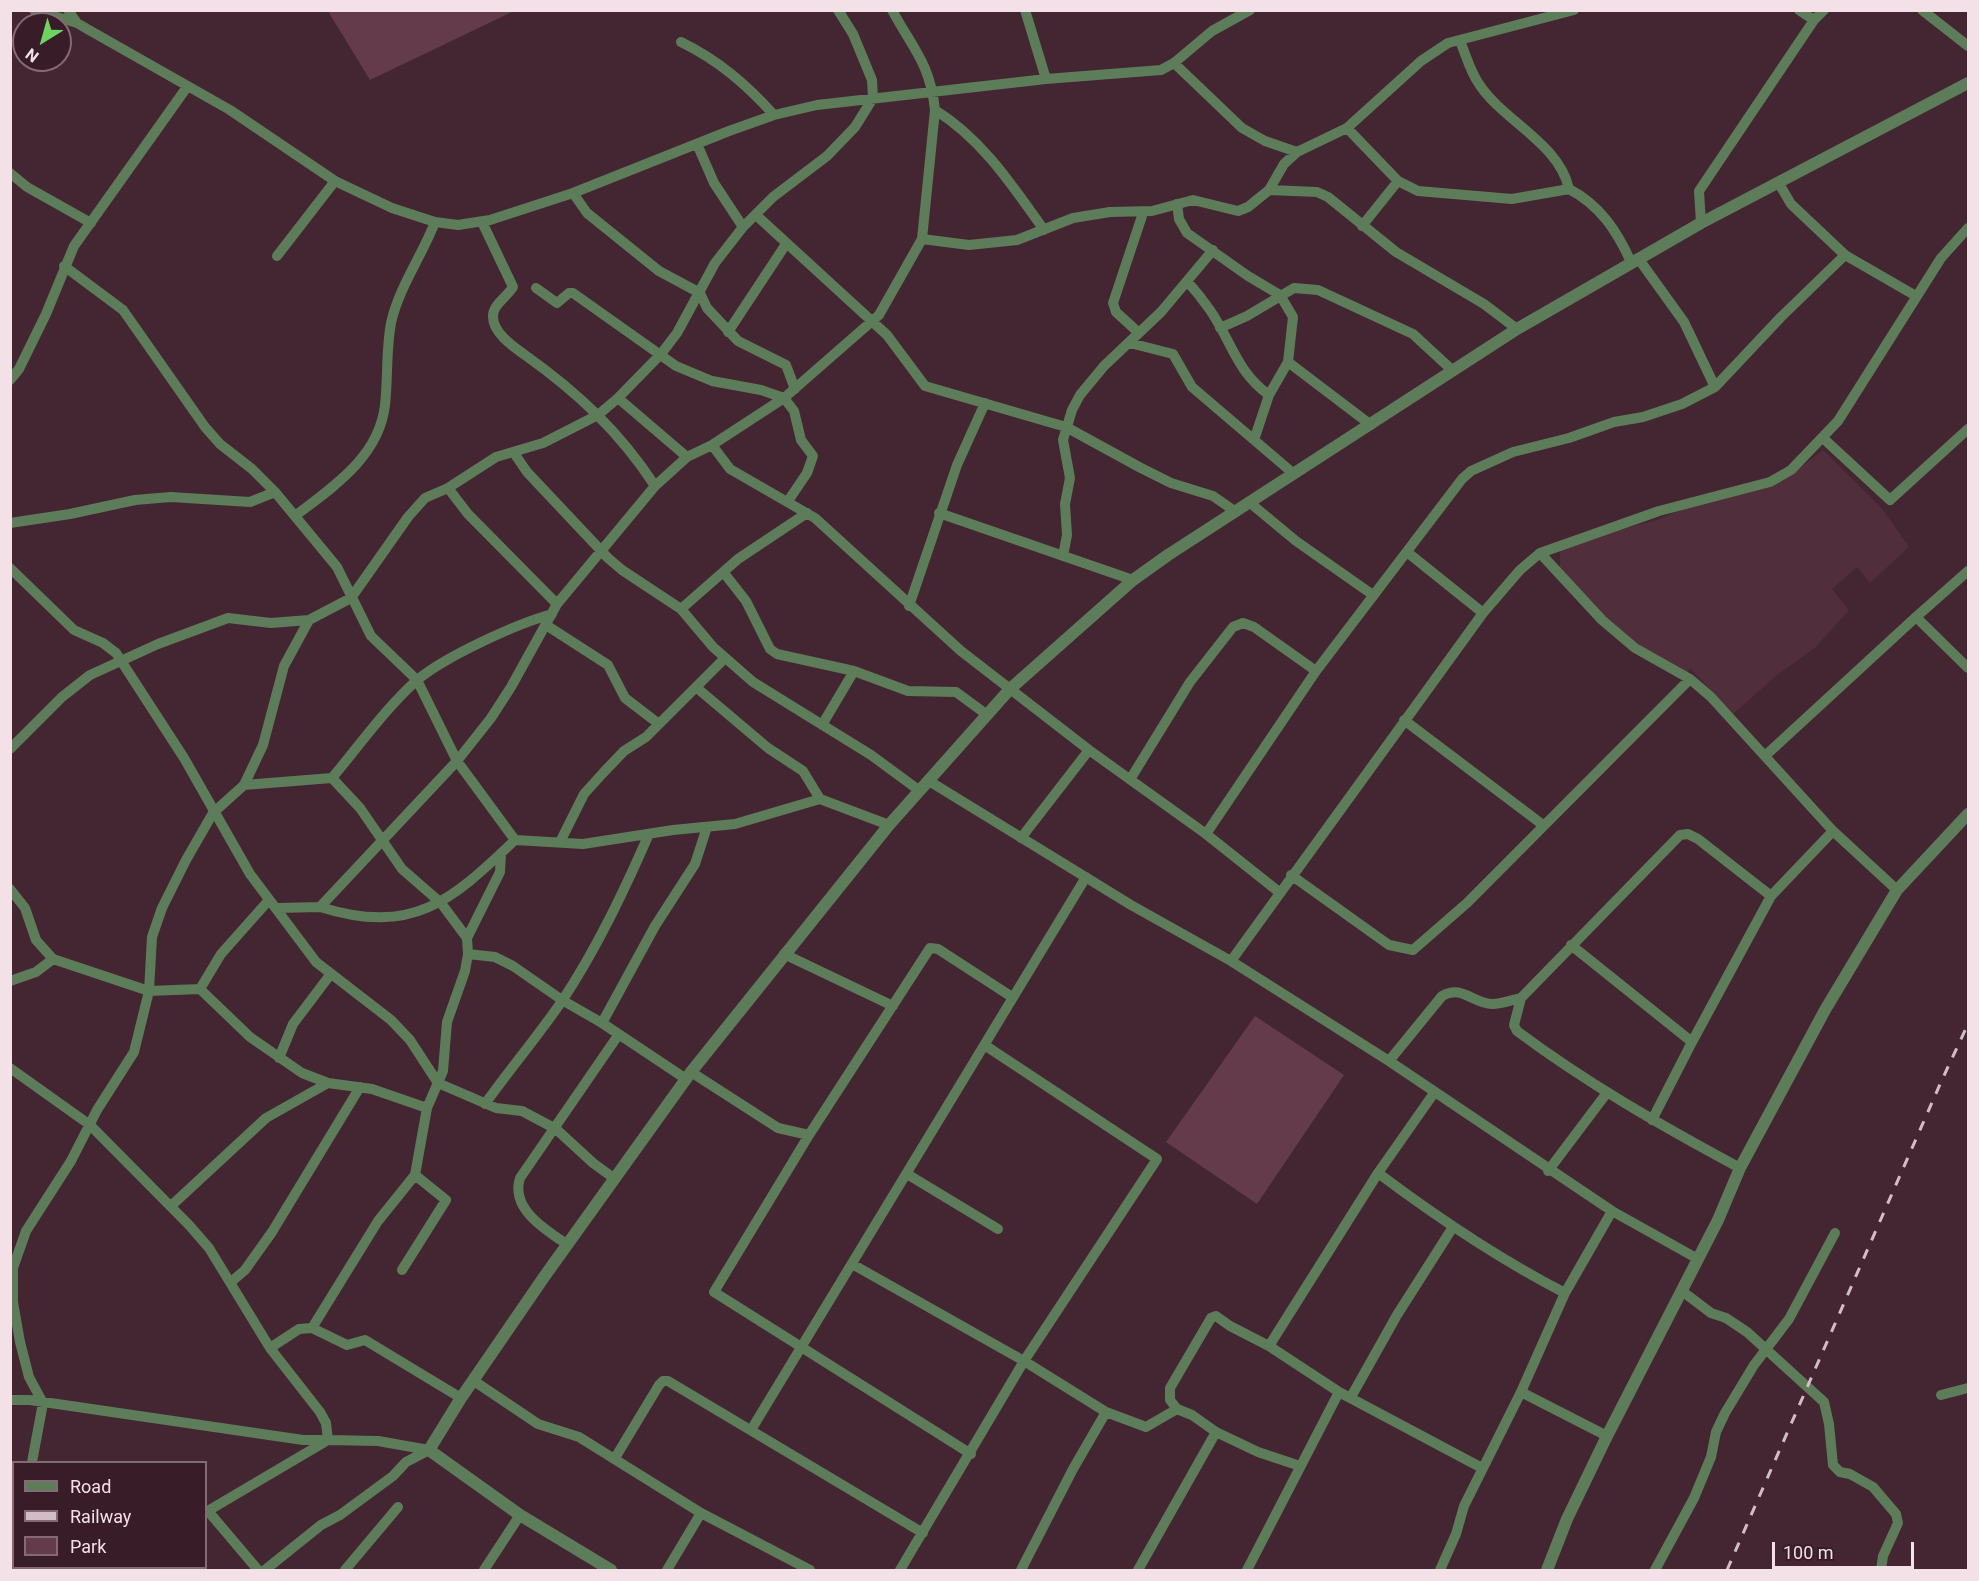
<!DOCTYPE html>
<style>
body{margin:0}
#map{position:relative;width:1979px;height:1581px;overflow:hidden;background:#432631;font-family:Roboto,sans-serif}
canvas{display:block}
.frame{position:absolute;inset:0;border:12px solid #f4e0e7;pointer-events:none}
.legend{position:absolute;left:12px;top:1461px;width:195px;height:108px;box-sizing:border-box;background:#381c27;border:2px solid #836a74;margin:0;padding:8px 10px;list-style:none;font-size:18px;color:#f4e0e7}
.legend li{display:flex;align-items:center;gap:12px;height:30px}
.legend b{width:30px;border:2px solid #836a74}
.north{position:absolute;left:12px;top:12px;width:60px;height:60px;box-sizing:border-box;background:#381c27;border:2px solid #836a74;border-radius:50%;rotate:217deg;font-size:16px;font-weight:700;line-height:24px;text-align:center;color:#f4e0e7}
.north::after{content:'';display:block;margin:auto;width:21px;height:27px;background:#6dd361;clip-path:polygon(50% 0,100% 100%,50% 72%,0 100%)}
.scale{position:absolute;left:1772px;top:1542px;width:142px;height:27px;box-sizing:border-box;border:3px solid #f4e0e7;border-top:0;padding-left:8px;font-size:18px;line-height:21px;white-space:nowrap;color:#f4e0e7;-webkit-text-stroke:4px #381c27;paint-order:stroke}
</style>
<div id="map">
<canvas width="1979" height="1581"></canvas>
<div class="frame"></div>
<ul class="legend">
<li><b style="height:8px;background:#5d7c59"></b>Road</li>
<li><b style="height:8px;background:#d3bdc5"></b>Railway</li>
<li><b style="height:16px;background:#643b4b"></b>Park</li>
</ul>
<div class="north">N</div>
<div class="scale">100 m</div>
</div>
<script>
const c = document.querySelector('canvas').getContext('2d');
c.lineJoin = 'round';
function fill(path, color) { c.fillStyle = color; c.fill(path, 'evenodd'); }
function strokePath(path, color, width, dash) { c.strokeStyle = color; c.lineWidth = width; c.lineCap = dash ? 'butt' : 'round'; c.setLineDash(dash || []); c.stroke(path); }
fill(new Path2D(`
 M1823 450 1883 510 1909 547 1870 583 1857 567 1832 589 1849 610 1816 647 1777 675 1733 714 1690 668 1686 674 1661 660 1614 627 1560 568V550L1612 532 1660 519 1710 496 1801 467Z`), '#512e3c');
fill(new Path2D(`
 M328 11H514L370 80Z
 M1255 1016 1344 1075 1257 1204 1166 1142Z`), '#643b4b');
strokePath(new Path2D(`
 M34 10 77 23 89 30 230 110 335 181 392 208 435 222 458 225 490 220 573 193 729 131 774 115 817 105 1046 79 1161 70 1174 63 1212 31 1250 10
 M68 10 77 23
 M1025 10 1046 79
 M1922 10 1968 46
 M1814 20 1824 10
 M1460 41C1466 55 1470 71 1479 84 1503 121 1559 143 1569 189
 M681 42C718 60 746 84 774 115
 M1174 63 1242 128 1265 141 1297 152
 M935 110C982 139 1012 185 1044 230
 M1347 128 1398 181 1418 191 1512 199 1569 189C1600 205 1617 231 1631 262
 M697 144 714 183 743 227
 M10 173 27 187 91 223
 M1778 182 1791 204 1845 255
 M1269 190 1317 192 1328 197 1396 252 1484 304 1517 329
 M573 193 587 213 659 271 700 293 707 308 738 341 786 365 795 389
 M1177 204 1179 219 1187 233 1248 276 1280 295 1293 317 1288 362 1269 395 1254 440
 M756 215 887 335 925 386 1066 427 1141 468 1171 483 1213 496 1236 512
 M482 222 513 287C507 297 492 305 493 317 493 333 514 347 525 355 577 392 620 432 655 486
 M1701 223 1699 191 1814 20 1799 10
 M1362 226 1398 181
 M922 239 969 245 1017 240 1073 218 1110 212 1152 211 1193 200 1238 211 1248 207 1269 190 1284 164 1297 152 1347 128 1421 61 1448 43 1574 10
 M277 256 335 181
 M1638 258 1684 322 1715 387
 M64 266 123 310 205 427 220 444 252 469 275 492 337 567 371 636 417 680 457 761 515 840
 M1187 281C1195 290 1203 300 1210 310 1232 342 1236 371 1269 395
 M536 288 557 303 569 293H573L676 366 712 381 761 390 784 398 794 411 801 440 813 456 807 473 788 501
 M1220 328 1247 316 1294 288 1318 290 1413 334 1452 370
 M728 332 786 244
 M1139 333 1116 312 1113 303 1143 213
 M1130 343 1173 354 1192 387 1294 474
 M1288 362 1371 425
 M10 380 19 369 46 314 74 246 187 87
 M618 398 687 457
 M1824 439 1890 500 1968 429
 M712 445 730 469 815 518 961 651 1089 750
 M514 453 527 472 608 558 622 570 681 609 713 647 753 682 871 755 920 791
 M448 488 468 514 557 604
 M1249 502 1296 541 1373 595
 M939 513 1133 580
 M295 516C333 487 379 457 385 405 388 378 386 350 391 323 399 287 422 256 435 222
 M10 523 70 514 135 500 171 497 250 502 275 492
 M1407 552 1483 613
 M1540 553 1602 620 1635 648 1690 679 1711 697 1833 831 1897 890
 M1063 556 1067 535 1065 504 1070 478 1063 440 1072 410 1080 395 1104 366 1161 312 1213 250
 M10 568 74 630 103 643 116 653 184 758 250 874 316 962 391 1020 410 1040 438 1083 496 1108 522 1111 556 1129 593 1163 615 1179
 M1968 571 1916 617 1968 668
 M724 573 746 601 770 649 777 654 854 671
 M909 606 957 465 985 403
 M681 609 738 559 807 513
 M546 625 608 665 625 698 659 724
 M697 688 768 748 803 771 820 799
 M1404 720 1543 825
 M822 725 854 671 908 691 956 692 986 714
 M10 749 62 697 90 675 158 644 228 618 271 623 309 620
 M1766 755 1916 617
 M1131 778 1190 682 1233 627 1243 623 1254 627 1316 671
 M929 781 1131 905 1231 961 1389 1061 1612 1211 1698 1259
 M244 785 263 745 284 666 309 620 351 598 408 517 425 498 448 488 496 457 543 443 598 415 618 398 661 354 677 333 715 263 743 227 773 197 827 156 855 127 873 98 872 80 853 34 838 10
 M1206 834 1316 671 1462 479 1471 471 1513 452 1569 438 1614 422 1643 417 1682 404 1715 387 1781 317 1845 255 1916 296
 M1021 838 1089 750 1206 834 1279 892
 M560 842 584 794 603 773 624 751 646 737 725 658
 M1291 875 1389 945 1413 950 1467 903 1690 679
 M10 889 25 908 36 940 53 959 149 991 200 989 250 1037 302 1073 328 1083 372 1089 427 1108
 M320 907C413 936 451 901 515 840L583 844 673 830 735 824 820 799 889 825
 M277 908 320 907 457 761 491 718 511 687 557 604 655 486 687 457 712 445 784 398 879 315 922 239 935 110C930 63 913 49 892 10
 M467 938 500 872 501 853
 M1571 945 1692 1042 1771 896
 M468 954 495 957 513 966 562 1000 602 1023 686 1079
 M784 954 893 1006
 M1231 961 1483 613 1520 570 1540 553 1659 511 1770 482 1791 470 1838 421 1941 258 1968 228
 M10 981 36 972 53 959
 M200 989 221 954 269 900
 M1521 998 1514 1025 1517 1031C1588 1084 1662 1126 1740 1168
 M602 1023 655 926 695 864 707 827
 M279 1058 293 1024 330 975
 M1389 1061 1442 996C1462 984 1473 1004 1492 1004 1502 1004 1512 1000 1521 998L1680 835 1688 834 1698 839 1771 896 1833 831
 M10 1068 90 1125 189 1225 209 1248 270 1348 320 1412 326 1423 328 1440 378 1441 429 1450
 M691 1072 778 1128 809 1135
 M485 1104C510 1069 538 1036 562 1001 597 948 624 891 649 834
 M1652 1120 1692 1042
 M1548 1171 1606 1094
 M1378 1173C1438 1218 1499 1259 1565 1293
 M907 1174 998 1229
 M171 1206 266 1118 328 1083
 M568 1245C546 1230 510 1209 520 1178L619 1034
 M852 1264 1024 1361 1106 1412 1073 1469 1021 1570
 M402 1270 446 1200 415 1175
 M231 1282 245 1270 272 1232 360 1087
 M1682 1291 1711 1313 1726 1318 1747 1332 1824 1402 1829 1424 1833 1465 1840 1472 1850 1474 1873 1487 1896 1514 1898 1523 1883 1556 1881 1570
 M312 1328 378 1221 415 1175 427 1108 443 1071 447 1022 465 971 468 954 467 938 441 903 402 869 360 808 332 778
 M270 1348 299 1329 312 1328 347 1345 365 1340 461 1398
 M474 1381 538 1424 579 1437 701 1513 810 1570
 M1339 1392 1269 1346 1378 1173 1434 1093
 M1521 1392 1607 1436
 M1941 1395 1968 1388
 M1351 1397 1397 1315 1453 1227
 M10 1400H30L303 1440H328
 M1177 1409 1170 1400V1388L1211 1318 1216 1316 1230 1326 1269 1346
 M1106 1412 1146 1427 1177 1409 1192 1415 1216 1432
 M751 1430 1086 877
 M971 1454 714 1292 809 1135 930 948 938 949 1012 997
 M615 1458 659 1385 663 1381H668L923 1533
 M32 1462 43 1403 29 1377 20 1342 13 1302V1268L26 1231 71 1161 97 1110 134 1052 149 991 152 937 162 908 186 860 213 813 244 785 332 778C359 746 385 709 416 681 444 657 516 624 552 614
 M208 1511 258 1570
 M206 1512 328 1440
 M10 1561 14 1558
 M16 1568V1570
 M103 1570 108 1568
 M265 1570 321 1525 340 1515 393 1476 406 1462 429 1450
 M345 1570 398 1507
 M484 1570 520 1515
 M667 1570 701 1513
 M900 1570 1024 1361 1157 1159 986 1046
 M1138 1570 1216 1432 1258 1452 1300 1466
 M1247 1570 1339 1392 1482 1468
 M1440 1570 1456 1534 1464 1506 1521 1392 1565 1293 1612 1211
 M1655 1570 1694 1498 1711 1457 1716 1432 1725 1413 1754 1365 1789 1319 1835 1233`), '#5d7c59', 10);
strokePath(new Path2D(`
 M611 1570 520 1515 429 1450 461 1398 544 1277 691 1072 889 825 1010 689 1133 580 1168 555 1517 329 1701 223 1968 83
 M1547 1570 1567 1519 1607 1436 1718 1220 1740 1168 1825 1010 1897 890 1968 814`), '#5d7c59', 12);
strokePath(new Path2D(`
 M1727 1570 1941 1082 1968 1024`), '#d3bdc5', 3, [10, 10]);
</script>
